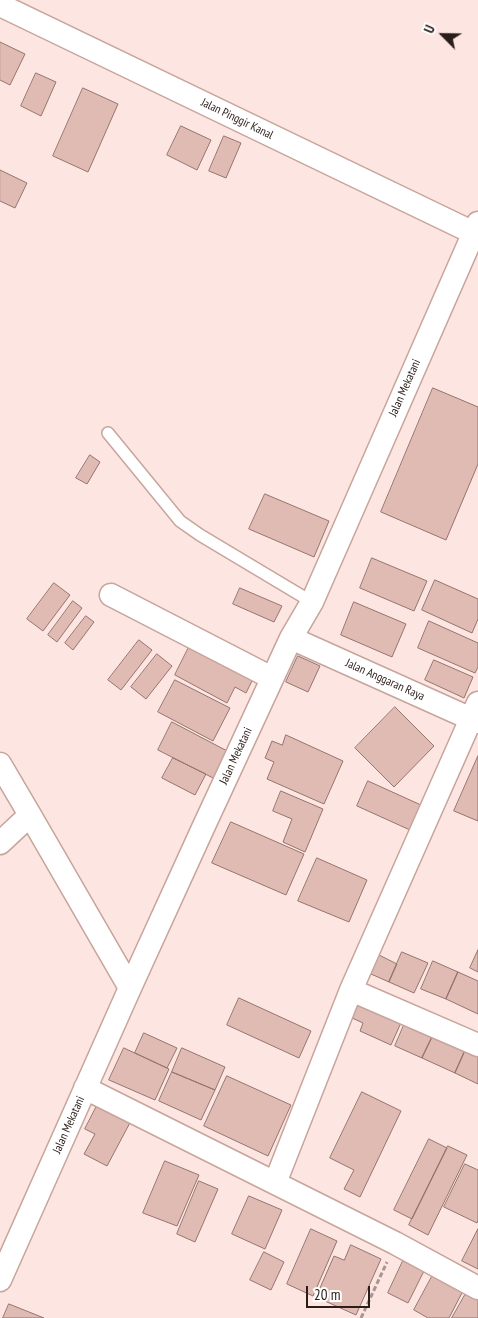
<!DOCTYPE html>
<style>
body{margin:0}
#map{position:relative;width:478px;height:1318px;overflow:hidden;background:#fde6e1;font-family:"PT Sans Narrow",sans-serif}
canvas{display:block}
.north{position:absolute;left:418px;top:10px;width:50px;height:50px;-webkit-text-stroke:4px #fff;paint-order:stroke;rotate:293deg;font-size:14px;font-weight:700;line-height:20px;text-align:center;color:#2a1d1a}
.north::after{content:'';display:block;margin:auto;width:18px;height:22px;background:#2a1d1a;clip-path:polygon(50% 0,100% 100%,50% 72%,0 100%)}
.scale{position:absolute;left:306px;top:1286px;width:64px;height:22px;box-sizing:border-box;border:2px solid #2a1d1a;border-top:0;padding-left:6px;font-size:15px;line-height:18px;white-space:nowrap;color:#2a1d1a;-webkit-text-stroke:4px #fff;paint-order:stroke}
</style>
<div id="map">
<canvas width="478" height="1318"></canvas>
<div class="north">U</div>
<div class="scale">20 m</div>
</div>
<script>
const c = document.querySelector('canvas').getContext('2d');
c.lineJoin = 'round';
function fill(path, color) { c.fillStyle = color; c.fill(path, 'evenodd'); }
function strokePath(path, color, width, dash) { c.strokeStyle = color; c.lineWidth = width; c.lineCap = dash ? 'butt' : 'round'; c.setLineDash(dash || []); c.stroke(path); }
function write(font, color, halo, rows, align = 'center') {
  c.font = font + ' "PT Sans Narrow",sans-serif'; c.lineWidth = 4; c.setLineDash([]); c.textBaseline = 'middle'; c.strokeStyle = halo; c.fillStyle = color; for (const [text, x, y, turn = 0] of rows) {
    c.save(); c.translate(x, y); c.rotate((+turn || 0) * Math.PI / 180); c.textAlign = isNaN(turn) ? turn : align; if (halo) c.strokeText(text, 0, 0); c.fillText(text, 0, 0); c.restore();
  }
}
const building = new Path2D(`
 M0 42 25 54 10 85 0 80Z
 M36 73 56 82 41 116 21 106Z
 M83 88 118 104 88 172 53 156Z
 M181 126 211 140 197 170 167 155Z
 M224 136 241 143 226 178 209 171Z
 M0 170 27 183 15 208 0 201Z
 M433 388 478 407V464L446 540 381 512Z
 M90 455 100 462 87 484 76 478Z
 M265 494 329 521 314 557 249 529Z
 M372 558 427 581 414 611 360 588Z
 M435 580 478 599V619L472 633 422 610Z
 M54 583 70 595 43 631 27 619Z
 M240 588 282 606 274 622 233 604Z
 M73 601 82 608 57 642 48 635Z
 M354 602 406 624 392 657 341 635Z
 M86 616 94 622 73 650 65 643Z
 M429 621 478 643V667L475 673 418 648Z
 M139 640 152 650 121 690 108 680Z
 M192 641 254 677 246 693 235 687 227 703 175 675Z
 M157 654 172 666 146 699 131 687Z
 M298 656 320 666 308 692 286 682Z
 M434 660 473 677 464 698 425 680Z
 M175 680 230 708 213 741 158 712Z
 M395 707 434 746 394 787 355 748Z
 M172 722 231 753 217 780 158 750Z
 M286 735 343 761 324 804 267 779 274 762 265 758 272 741 282 745Z
 M478 756V821L454 811Z
 M173 758 206 774 195 795 162 778Z
 M368 781 421 805 410 830 357 806Z
 M281 791 323 809 305 852 283 842 292 819 273 811Z
 M231 822 304 854 286 895 212 863Z
 M317 858 367 880 349 922 298 901Z
 M478 950V972L470 968Z
 M402 952 428 963 414 993 389 982Z
 M379 955 397 964 389 982 371 974Z
 M433 961 458 972 446 999 421 989Z
 M458 972 478 981V1014L446 999Z
 M359 997 404 1016 391 1045 360 1031 363 1023 350 1017Z
 M239 998 311 1031 299 1058 227 1025Z
 M408 1016 436 1029 422 1058 395 1046Z
 M436 1029 468 1044 455 1073 422 1058Z
 M144 1033 177 1048 167 1068 135 1053Z
 M468 1044 478 1048V1084L455 1073Z
 M124 1048 169 1069 155 1100 109 1080Z
 M182 1048 225 1067 215 1090 172 1072Z
 M172 1072 215 1090 201 1120 159 1101Z
 M227 1076 291 1105 268 1156 204 1126Z
 M362 1092 401 1111 360 1197 344 1189 354 1170 330 1158Z
 M100 1100 133 1117 107 1166 84 1154 95 1134 85 1129Z
 M429 1139 447 1148 412 1219 394 1210Z
 M448 1146 467 1155 428 1235 409 1225Z
 M165 1161 199 1175 177 1226 143 1213Z
 M465 1164 478 1170V1220L477 1223 444 1207Z
 M199 1181 218 1189 195 1242 177 1234Z
 M249 1196 282 1210 265 1249 232 1234Z
 M311 1229 337 1241 313 1296 287 1284Z
 M478 1229V1269L462 1261Z
 M351 1245 381 1259 356 1315 316 1297 334 1256 344 1260Z
 M264 1252 284 1262 271 1290 250 1280Z
 M403 1261 424 1271 408 1303 388 1293Z
 M435 1271 465 1287 449 1318H428L414 1310Z
 M469 1288 478 1293V1318H452Z
 M9 1304 44 1318H3Z`);
fill(building, '#dfbbb3');
strokePath(building, '#95746e', 1);
const lane = new Path2D(`
 M108 433 180 521 200 535 312 602`);
const street = new Path2D(`
 M0 5 478 235
 M111 595 272 678
 M291 638 478 722
 M0 764 30 815 130 988
 M0 843 30 815
 M351 990 478 1045
 M85 1088 395 1243 478 1288
 M275 1183 351 990 478 703
 M0 1280 130 988 203 828 291 638 312 602 478 223`);
strokePath(lane, '#c7a49c', 14);
strokePath(street, '#c7a49c', 25);
strokePath(new Path2D(`
 M361 1318 387 1262`), '#a99692', 3, [5, 2.5]);
strokePath(lane, '#fff', 11);
strokePath(street, '#fff', 22);
write('12px', '#2a1d1a', '#fff', [
 ["Jalan Pinggir Kanal",237,119,26],
 ["Jalan Mekatani",405,388,-66],
 ["Jalan Anggaran Raya",385,680,24],
 ["Jalan Mekatani",236,756,-65],
 ["Jalan Mekatani",69,1125,-66]
]);
</script>
